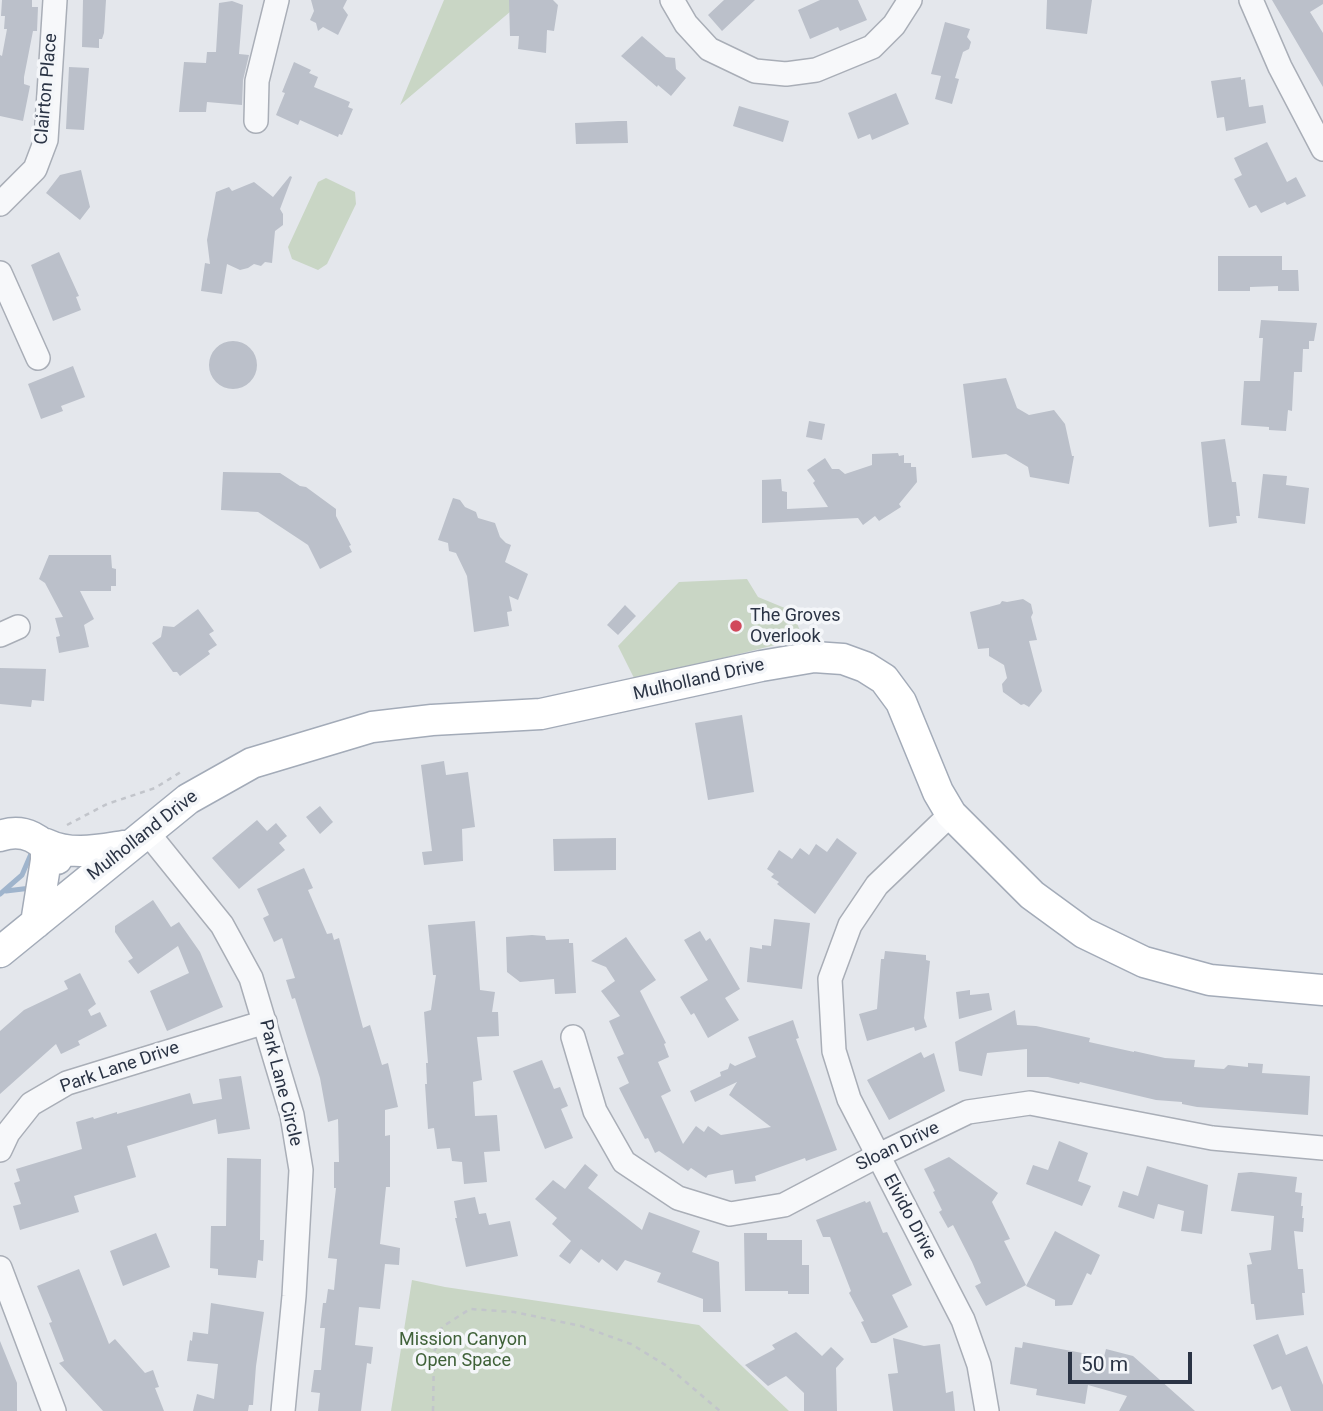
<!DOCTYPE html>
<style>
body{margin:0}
#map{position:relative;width:1323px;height:1411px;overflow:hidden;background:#e4e7ec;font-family:Roboto,sans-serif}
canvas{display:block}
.scale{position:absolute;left:1068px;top:1352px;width:124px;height:32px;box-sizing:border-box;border:4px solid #2b3445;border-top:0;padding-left:9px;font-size:21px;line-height:24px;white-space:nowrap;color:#2b3445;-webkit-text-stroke:5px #f4f6f9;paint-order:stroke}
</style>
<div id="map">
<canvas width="1323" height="1411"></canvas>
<div class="scale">50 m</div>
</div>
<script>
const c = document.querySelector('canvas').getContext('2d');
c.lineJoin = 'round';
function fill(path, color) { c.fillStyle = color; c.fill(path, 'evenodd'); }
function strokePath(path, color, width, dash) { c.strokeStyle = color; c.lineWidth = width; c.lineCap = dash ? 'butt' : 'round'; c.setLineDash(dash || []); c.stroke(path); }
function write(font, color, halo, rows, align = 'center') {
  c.font = font + ' Roboto,sans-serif'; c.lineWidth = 7; c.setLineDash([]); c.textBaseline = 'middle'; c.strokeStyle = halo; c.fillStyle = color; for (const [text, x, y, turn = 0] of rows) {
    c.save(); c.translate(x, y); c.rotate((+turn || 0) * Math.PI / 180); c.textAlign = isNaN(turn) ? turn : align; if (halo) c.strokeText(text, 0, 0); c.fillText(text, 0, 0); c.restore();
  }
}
fill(new Path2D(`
 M444 0H524L400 105Z
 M326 178 355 192 356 204 327 264 318 270 292 259 288 247 318 182Z
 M747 579 758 597 792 611 803 638 635 680 618 646 679 582Z
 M412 1280 445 1287 699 1325 789 1411H391Z`), '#c9d6c5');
strokePath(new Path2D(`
 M6 891 31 888
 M0 894 22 875 31 854`), '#9fb4cc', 5);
fill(new Path2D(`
 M2 0H32V7H38L37 31H33L24 77V84L30 86 23 121 0 116V55L2 56 7 29H4L5 16H1Z
 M83 0H106L104 33 102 39H99V48L82 47Z
 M311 0H347L343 8 348 15 338 35 323 27 318 31 316 23 310 20 314 11Z
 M509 0H553L558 5 554 31 547 30 546 53 518 49 519 36H510Z
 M724 0H755L722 31 708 15Z
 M820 0H858L867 20 840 31 838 27 810 39 798 10Z
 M1047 0H1092L1087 34 1046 29Z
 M1272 0H1323V4L1310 12 1323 33V87Z
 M232 1 243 5 239 54 249 55 243 80 242 105 207 102 206 112H179L184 62 206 63 207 52H216L219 3Z
 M945 22 970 29 967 37 971 42 969 49 963 52 955 78 959 79 952 104 935 99 941 76 931 74Z
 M642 36 666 57 675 58 676 69 686 78 671 96 658 85 657 87 621 56Z
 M294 62 311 70 309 73 318 77 314 87 350 102 348 107 353 109 342 135 339 134 338 137 300 120 298 125 276 115 285 93 282 92Z
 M69 67 89 68 84 130 66 129Z
 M1241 77V80L1245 79 1249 107 1263 105 1266 123 1226 131 1224 117 1217 118 1211 81Z
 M896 93 909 124 872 140 870 134 858 139 848 113Z
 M739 106 789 121 783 142 733 126Z
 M618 121H627L628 143 576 144 575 123Z
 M1267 142 1287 182 1296 177 1306 196 1287 205 1285 202 1261 213 1256 205 1249 208 1234 179 1242 175 1234 158Z
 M81 170 90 207 80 220 46 193 60 175Z
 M290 176 292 177 280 209 283 214V225L275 231 272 263 265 262 261 266 254 264 248 268 240 270 227 264 222 294 201 291 205 263 210 264 207 240 216 192 229 187 232 191 254 182 273 197Z
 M59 252 79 296 76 297 81 310 53 321 31 265Z
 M1218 256H1282V270H1298L1299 291H1278V286L1250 287V291H1218Z
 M1261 320 1317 323 1314 341H1309V349H1303L1302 372H1294L1292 411 1288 410 1286 431 1269 430V427L1241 425 1244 381H1260L1263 338H1259Z
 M209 365a24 24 0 1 1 48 0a24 24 0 1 1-48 0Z
 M73 366 85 397 61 406 63 411 41 419 28 384Z
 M1006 378 1017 408 1029 415 1054 410 1065 424 1072 456H1074L1069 484 1030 477 1028 467 1006 454 972 458 963 384Z
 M809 421 825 424 822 440 806 437Z
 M1225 439 1232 482H1236L1240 516H1236L1237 523 1209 527 1201 442Z
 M898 453 899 456 904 455V463H911V467H916L917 482 899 504 901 507 879 521 875 516 863 525 858 518 762 523V480L781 479 782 491 787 492V509L828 507 813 483 815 481 807 470 825 458 832 469H839L845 474 872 465V454Z
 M223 472 280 473 300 486 306 487 336 509V516L351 545 349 546 352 552 320 569 308 545 258 512 221 510Z
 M1263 474 1287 476 1286 485 1309 488 1305 524 1258 518Z
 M453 498 460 500 465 507 476 512 478 518 495 523 500 537 506 543 511 545 505 562 528 574 518 600 509 596 512 611 507 612 509 626 474 632 467 576 456 553 449 551 448 543 438 540Z
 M49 555H111L112 568 116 569V586H111V591H80L94 619 84 625 89 647 59 653 56 637 60 636 55 618 63 617 45 583 39 579Z
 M1023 599 1031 604 1033 613 1031 617 1037 640 1029 641 1042 691 1029 707 1024 704 1021 705 1003 692 1002 684 1007 678 1004 665 989 656V648L978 649 970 612 1000 604 1002 601 1007 602Z
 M625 605 636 616 618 635 607 625Z
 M198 609 214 631 209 634 217 645 208 651 210 654 180 676 177 672H173L152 643 161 637 163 626 174 627Z
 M0 668 46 669 44 701 32 700 31 707 0 704Z
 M742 715 754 792 708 800 695 723Z
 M444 761 446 775 468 772 475 827 462 829 463 861 424 865 422 852 432 851 421 765Z
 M320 806 333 822 320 834 306 817Z
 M257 820 267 831 276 823 287 836 279 843 285 850 239 889 212 858Z
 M616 838V870L554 871 553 839Z
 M837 838 857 853 815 914 777 884 779 882 771 877 774 874 767 869 779 850 792 859 800 848 809 855 816 844 827 852Z
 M304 868 313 888 308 890 327 934 332 933 334 940 339 938 363 1028 370 1025 382 1065 388 1063 398 1107 385 1110V1136L390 1135V1187H386L380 1244 400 1248 399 1265 385 1264 380 1309 359 1307 355 1345 373 1347 371 1364 367 1363 361 1411H318L320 1393 311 1392 314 1370H321L325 1328H320L323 1303H326L328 1289 334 1290 337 1259 328 1258 336 1188H334V1162H339L338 1119 328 1122 320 1078 295 998 292 999 286 980 295 978 282 938 274 942 263 918 269 915 257 889Z
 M153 900 171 927 179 922 200 952 223 1007 167 1031 150 991 189 973 178 946 138 974 128 961 133 958 115 932V926Z
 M774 919 810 923 802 989 747 982 750 947 762 949V945L771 946Z
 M475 921 480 990 495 992 492 1012H498L499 1036 477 1037 482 1080 473 1082 475 1116 497 1115 500 1151 484 1152 487 1182 464 1184 462 1162 452 1161 450 1148 437 1149 434 1128 428 1129 425 1084H427L426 1063H428L424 1012 431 1010 436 975H433L428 925Z
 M700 931 706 941 710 938 740 989 725 998 739 1020 708 1038 694 1013 691 1015 680 997 708 980 684 940Z
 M532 935 545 936 546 940 569 939V943H573L576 993 555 994 554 979 520 982 507 972 506 937Z
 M626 937 656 980 640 991 666 1043 664 1044 669 1057 658 1062 671 1091 661 1096 683 1144 696 1126 704 1132 708 1126 721 1135 771 1127 729 1095 737 1082 695 1102 690 1091 721 1076 720 1072 728 1069 730 1063 735 1066 756 1057 748 1037 793 1020 799 1038 796 1039 837 1150 806 1161 805 1158 755 1176 756 1181 735 1184 733 1170 708 1175 706 1178 691 1168 688 1171 659 1151 655 1153 648 1138 645 1139 619 1088 629 1083 617 1057 624 1054 609 1021 620 1016 601 991 615 981 606 967 591 961Z
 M885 951 926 955V960L930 961 924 1018 927 1027 915 1031 914 1027 867 1041 859 1014 877 1009 881 959H884Z
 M80 973 96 1004 88 1010 91 1016 100 1012 107 1026 78 1041 80 1045 61 1054 56 1044 0 1094V1031L24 1010 68 989 64 981Z
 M970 990V995L989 993 992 1010 959 1019 956 992Z
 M1015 1010 1017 1025 1036 1026 1090 1038 1089 1042 1134 1052V1051L1165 1058 1195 1060 1194 1067 1224 1069 1228 1065 1248 1067V1063L1263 1064 1262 1073 1310 1076 1308 1115 1197 1107 1182 1104V1102L1156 1100 1080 1082 1079 1084 1048 1077H1027V1049L987 1053 982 1076 959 1071 955 1042Z
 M921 1052 924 1058 934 1053 945 1091 889 1120 867 1080Z
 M542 1060 554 1089 560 1087 568 1106 561 1109 573 1138 545 1149 513 1071Z
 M241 1076 250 1129 218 1134 216 1119 127 1146 136 1177 74 1196 79 1212 20 1230 13 1206 21 1204 14 1183 20 1181 16 1169 82 1149 76 1122 93 1117 94 1119 117 1112V1114L190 1093 193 1104 222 1099 219 1079Z
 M1059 1141 1088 1153 1078 1181 1091 1186 1082 1206 1026 1184 1033 1165 1048 1170Z
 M949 1157 998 1193 992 1202 1010 1239 1004 1241 1026 1285 986 1306 975 1286 981 1283 972 1262 953 1225 948 1228 939 1212 942 1210 933 1192 935 1191 924 1169Z
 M227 1158 261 1159 260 1240H264L263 1261 258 1260 256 1278 218 1275V1269L210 1268 211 1226H226Z
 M585 1164 598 1175 588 1188 642 1230 649 1212 700 1231 692 1252 719 1262 721 1312H703V1299L657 1282 661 1273 625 1260 617 1271 602 1259 599 1263 581 1249 570 1264 559 1256 571 1241 552 1224 557 1218 535 1199 553 1180 565 1189Z
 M1147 1166 1208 1185 1202 1234 1181 1231 1184 1211 1158 1204 1154 1219 1118 1207 1123 1191 1138 1196Z
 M1251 1172 1297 1177 1295 1192 1302 1193 1301 1206H1303L1302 1218H1304L1303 1232 1294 1231 1298 1269H1303L1305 1293H1302L1304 1315 1256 1320 1254 1304H1251L1247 1265 1252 1264 1249 1253 1271 1250 1274 1216 1231 1211 1238 1173Z
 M475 1197 479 1214 486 1213 489 1225 510 1221 518 1256 466 1267 455 1218H457L454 1201Z
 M865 1201 866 1203 870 1201 883 1233 887 1232 912 1285 892 1295 908 1327 876 1343H871L861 1322 864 1321 849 1293 851 1291 830 1237H823L816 1220Z
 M1055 1231 1100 1255 1091 1275 1087 1273 1072 1305 1055 1306V1300L1026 1286Z
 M156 1233 170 1267 123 1286 110 1251Z
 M744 1233H767V1240H802V1265H809V1294H788V1291H745Z
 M79 1269 109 1344 115 1339 145 1373 153 1370 159 1387 155 1388 164 1411H103L59 1363 64 1361 49 1323 52 1322 37 1286Z
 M211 1303 264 1312 256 1366 253 1405H249L248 1411H193L197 1394 214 1399 218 1364 187 1361 190 1340 192 1341 193 1332 208 1334Z
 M796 1332 822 1356 831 1347 844 1359 836 1368 837 1411H804V1393L786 1376 768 1386 745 1365 775 1349 772 1345Z
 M1278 1334 1286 1355 1307 1346 1323 1385V1411H1291L1281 1386 1272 1390 1253 1345Z
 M893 1338 924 1346 940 1344 946 1393 953 1391 955 1411H893L888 1374 898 1373Z
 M0 1341 17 1383V1411H0Z
 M1023 1342 1104 1357 1106 1349 1133 1356 1195 1411H1119L1127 1396 1088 1385 1085 1404 1036 1395 1037 1389 1010 1384 1015 1347 1022 1348Z`), '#bbc0ca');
const minor = new Path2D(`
 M672 0 686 24 709 49 755 71 786 74 816 70 872 47 894 25 910 0
 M1251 0 1280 67 1323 149
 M256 121 257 81 277 0
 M0 204 35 169 46 140 55 0
 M0 273 38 358
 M0 635 18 627
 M951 814 877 885 850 925 830 979 834 1051 849 1099 963 1320 979 1365 987 1411
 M147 832 222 925 251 978 292 1115 301 1170 294 1296 283 1411
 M573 1037 595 1111 624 1162 678 1198 730 1214 784 1205 877 1156 968 1112 1030 1103 1212 1138 1323 1148
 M0 1150 8 1133 31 1104 67 1083 265 1022
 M0 1268 54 1411`);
const major = new Path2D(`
 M0 836C25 827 42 840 57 859
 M36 923 46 860V844C73 857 102 849 130 845
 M0 952 188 799 252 763 372 727 432 720 541 714 761 666 814 657 843 659 865 667 884 679 901 702 938 792 951 814 1032 895 1084 933 1144 962 1210 980 1323 990`);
strokePath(minor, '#a9aeb7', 26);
strokePath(major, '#a3abb8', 33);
strokePath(new Path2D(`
 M67 825 107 804 155 788 184 770
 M433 1411 434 1353 442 1327 470 1309 514 1312 581 1326 631 1344 667 1366 720 1411`), '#c2c5cb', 2.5, [5, 5]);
strokePath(minor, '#f7f8fa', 23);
strokePath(major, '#fff', 30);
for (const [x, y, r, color] of [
 [736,626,7,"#d1495b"]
]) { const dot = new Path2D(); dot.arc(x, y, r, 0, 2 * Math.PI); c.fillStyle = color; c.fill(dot); strokePath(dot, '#f4f6f9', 2.5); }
write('18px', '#2b3445', '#f4f6f9', [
 ["Clairton Place",47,89,-85],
 ["Mulholland Drive",699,680,-13],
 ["Mulholland Drive",143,836,-38],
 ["Park Lane Drive",120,1068,-19],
 ["Park Lane Circle",280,1083,76],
 ["Sloan Drive",898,1147,-26],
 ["Elvido Drive",909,1217,62]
]);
write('18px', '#2b3445', '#f4f6f9', [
 ["The Groves",750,616],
 ["Overlook",750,637]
], 'left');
write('18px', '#3f6138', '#f4f6f9', [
 ["Mission Canyon",463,1340],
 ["Open Space",463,1361]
]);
</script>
